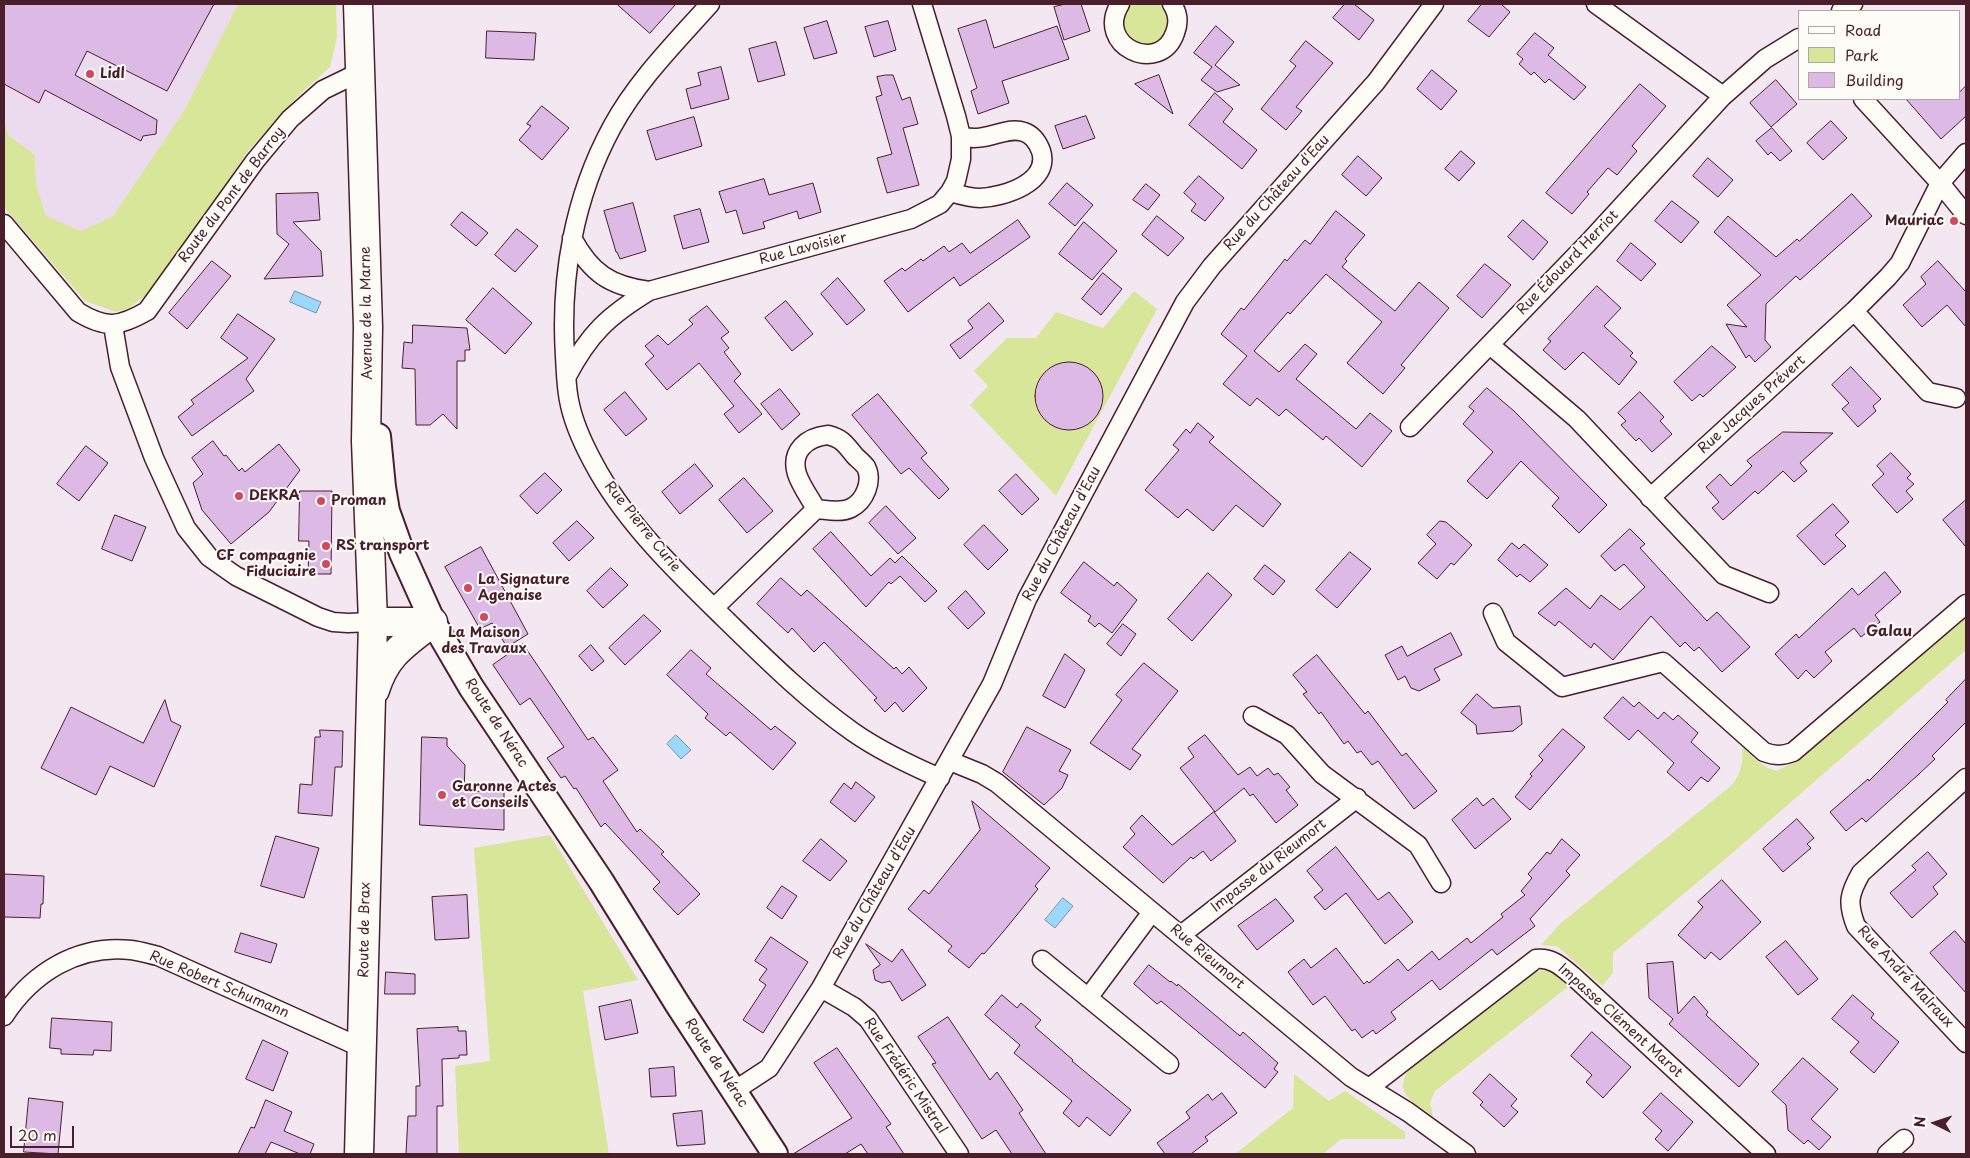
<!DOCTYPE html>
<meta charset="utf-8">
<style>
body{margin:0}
#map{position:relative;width:1970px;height:1158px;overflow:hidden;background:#f3e8f2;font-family:"Playpen Sans",sans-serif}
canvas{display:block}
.frame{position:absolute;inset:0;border:5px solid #4a1f2b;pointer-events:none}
.legend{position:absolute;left:1798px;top:10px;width:162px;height:90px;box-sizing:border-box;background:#fdfcf7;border:1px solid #b5a4a5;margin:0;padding:6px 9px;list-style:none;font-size:15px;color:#4a1f2b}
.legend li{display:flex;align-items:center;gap:10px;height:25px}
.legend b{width:25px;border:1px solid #b5a4a5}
.north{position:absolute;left:1910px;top:1098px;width:50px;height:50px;-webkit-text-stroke:4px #fdfcf7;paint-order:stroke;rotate:274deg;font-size:14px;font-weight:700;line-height:20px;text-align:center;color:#4a1f2b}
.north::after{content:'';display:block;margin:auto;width:18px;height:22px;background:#4a1f2b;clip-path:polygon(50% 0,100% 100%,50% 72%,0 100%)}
.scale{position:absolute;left:10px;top:1126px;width:64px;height:22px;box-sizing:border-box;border:2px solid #4a1f2b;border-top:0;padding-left:6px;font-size:15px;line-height:18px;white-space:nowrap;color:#4a1f2b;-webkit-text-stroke:4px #fdfcf7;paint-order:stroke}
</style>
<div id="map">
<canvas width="1970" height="1158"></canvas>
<div class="frame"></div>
<ul class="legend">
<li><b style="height:6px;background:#fdfcf7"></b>Road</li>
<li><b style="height:14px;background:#d7e699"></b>Park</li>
<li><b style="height:14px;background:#dcbae5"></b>Building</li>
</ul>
<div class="north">N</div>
<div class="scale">20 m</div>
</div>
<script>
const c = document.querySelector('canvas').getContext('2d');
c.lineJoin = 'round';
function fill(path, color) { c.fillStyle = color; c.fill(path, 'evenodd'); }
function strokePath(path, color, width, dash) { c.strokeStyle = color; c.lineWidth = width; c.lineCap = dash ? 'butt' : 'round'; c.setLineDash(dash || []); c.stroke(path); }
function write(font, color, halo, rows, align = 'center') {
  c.font = font + ' "Playpen Sans",sans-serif'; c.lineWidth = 4; c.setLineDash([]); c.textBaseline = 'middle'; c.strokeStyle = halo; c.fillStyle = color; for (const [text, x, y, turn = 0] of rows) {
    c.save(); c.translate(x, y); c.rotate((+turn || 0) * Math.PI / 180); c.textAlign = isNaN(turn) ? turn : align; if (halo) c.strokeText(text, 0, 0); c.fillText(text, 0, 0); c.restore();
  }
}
fill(new Path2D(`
 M4 4H238L184 111 113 216 81 231 46 216 36 184 35 155 8 135 6 126 4 124Z`), '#ecdaee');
fill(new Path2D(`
 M238 4H336L337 37 330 67 298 96 248 151 158 286 129 308 116 312 85 301 4 207V124L6 126 8 135 35 155 36 184 46 216 81 231 113 216 184 111Z
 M1128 4H1165L1172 25 1160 45 1137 48 1121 32 1123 8Z
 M1134 291 1157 309 1056 496 970 405 988 386 974 371 1007 338H1036L1056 312 1103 328Z
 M1966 615V650L1723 861 1613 953V973L1602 986 1557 946 1541 945 1561 923 1732 785C1741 773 1743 764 1742 749L1744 748C1754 759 1762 767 1777 771L1792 763Z
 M550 835 638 980 583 991 609 1154H459L455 1066 490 1061 474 848Z
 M1546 969 1554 972 1569 986 1435 1091 1430 1102 1433 1116C1412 1102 1390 1092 1412 1066L1535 973Z
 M1294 1074 1329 1101 1345 1091 1405 1132V1139H1341L1323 1154H1235L1293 1108Z`), '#d7e699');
const water = new Path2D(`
 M295 291 321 302 316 313 290 302Z
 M676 735 691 750 681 759 667 744Z
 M1063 898 1073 906 1055 928 1045 920Z`);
fill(water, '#9bd9fc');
strokePath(water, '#7b8fa8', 1);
const building = new Path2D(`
 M4 4H214L167 91 87 51 75 75 157 120 156 134 143 136 141 141 45 90 39 103 4 84Z
 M617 4H676L650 33Z
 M1066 4H1081L1090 31 1064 40 1054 7Z
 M1345 4H1354L1374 20 1359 40 1333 18Z
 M1482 4H1501L1510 12 1489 37 1468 21Z
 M986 20 994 48 1057 26 1069 59 1002 81 1009 103 978 114 971 91 977 88 958 29Z
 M827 21 837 53 814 59 804 28Z
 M888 21 896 50 874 57 865 27Z
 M1216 26 1234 42 1215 65 1240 85 1217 92 1201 80 1212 67 1194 53Z
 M487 31 536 33 534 60 486 58Z
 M1535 33 1554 48 1548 55 1586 87 1574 100 1549 79 1545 83 1534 72 1531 75 1519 64 1523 59 1517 54Z
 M1306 41 1333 63 1296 107 1302 111 1286 130 1261 109 1296 66 1290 61Z
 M776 42 785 75 758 82 749 49Z
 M721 67 729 99 691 109 686 89 701 85 698 73Z
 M1432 70 1457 91 1441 110 1417 89Z
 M886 75H893L902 100 910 97 918 124 903 128 919 185 887 193 877 158 892 154 876 97 882 95 877 77Z
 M1159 75 1173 114 1135 84Z
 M1776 80 1797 104 1771 127 1750 103Z
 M1640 84 1666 106 1632 146 1637 151 1617 175 1608 168 1587 192 1589 194 1572 214 1546 193Z
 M1966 86V116L1941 139 1906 99H1959V93Z
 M1215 93 1233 109 1223 122 1257 150 1242 169 1189 125Z
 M542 106 569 128 542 160 519 140 531 126 527 124Z
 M1086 116 1095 138 1063 149 1055 126Z
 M694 117 702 146 656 160 647 131Z
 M1831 121 1847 138 1823 160 1807 143Z
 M1772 128 1792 151 1780 161 1771 152 1768 155 1756 141Z
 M1461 151 1475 163 1459 181 1445 169Z
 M1358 156 1382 178 1366 196 1342 175Z
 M1708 158 1733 180 1718 197 1693 176Z
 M1199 176 1224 198 1205 221 1191 211 1196 204 1184 193Z
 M764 179 769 195 813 183 821 212 799 219 797 211 763 222 765 228 743 234 736 210 726 213 719 192Z
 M1067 183 1093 205 1075 226 1049 204Z
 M1146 184 1160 195 1148 210 1133 200Z
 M318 193 320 220 293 222 321 251 323 276 264 279 289 244 277 234 276 194Z
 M1852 194 1872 216 1800 280 1796 276 1766 304 1765 340 1771 347 1755 362 1749 355 1746 358 1726 324 1747 327 1727 305 1761 275 1714 232 1728 216 1776 257 1797 239 1799 241Z
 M1672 201 1699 222 1681 243 1655 221Z
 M633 203 646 251 620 259 617 252H616L604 211Z
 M700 209 709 242 683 249 674 216Z
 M1336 211 1365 235 1345 259 1347 261 1342 267 1395 311 1419 282 1449 308 1401 365 1405 368 1383 394 1347 363 1382 322 1326 274 1290 314 1288 312 1254 351 1279 372 1305 344 1317 354 1296 379 1356 429 1370 413 1392 431 1362 467 1326 436 1323 440 1286 409 1279 416 1257 398 1250 406 1223 384 1247 356 1221 334 1241 308 1244 310 1285 259 1287 261 1305 240 1310 244Z
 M462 212 488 233 476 246 451 225Z
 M1157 216 1184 238 1168 256 1142 235Z
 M1018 220 1030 237 960 286 954 277 908 312 884 281 902 268 905 271 921 259 923 261 944 246 949 252 962 243 970 253Z
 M1523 220 1548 242 1533 260 1508 237Z
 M1084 222 1117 251 1092 280 1059 254Z
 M517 229 538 246 515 272 495 255Z
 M1631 243 1656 264 1641 281 1617 261Z
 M212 261 231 276 187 329 169 313Z
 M1938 261 1966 292V327L1947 305 1922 327 1903 305 1926 284 1921 277Z
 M1485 264 1511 285 1482 318 1457 296Z
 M1103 273 1122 289 1101 315 1082 299Z
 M838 278 865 310 847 325 821 294Z
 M1597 286 1621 308 1604 326 1633 353 1630 356 1637 362 1619 385 1583 352 1565 370 1543 350 1551 341 1548 339Z
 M493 288 532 323 505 354 466 320Z
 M786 301 813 334 792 351 765 318Z
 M989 303 1004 321 960 359 950 345 973 328 968 321Z
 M707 306 729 332 721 338 729 348 724 352 741 374 734 381 762 414 739 433 724 414 734 406 699 363 667 390 645 364 654 356 645 346 658 335 668 345 693 324 689 320Z
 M238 314 275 339 246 379 254 391 192 436 178 417 194 404 191 400 248 358 221 338Z
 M413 325 467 328 470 350H465V361H457V429L443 414 430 425H416L415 369 402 368 404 342 412 343Z
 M1712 346 1736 367 1703 397 1700 394 1692 401 1674 382Z
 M1035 396a34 34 0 1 1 68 0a34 34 0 1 1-68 0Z
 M1851 367 1881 399 1873 406 1876 411 1858 427 1842 409 1849 403 1832 385Z
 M1487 388 1514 411 1607 505 1579 533 1552 506 1559 498 1521 461 1487 499 1467 481 1493 452 1463 424 1474 411 1469 407Z
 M780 389 800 414 782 430 761 404Z
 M625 392 647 419 626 436 604 410Z
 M1640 392 1664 417 1660 421 1672 434 1652 452 1639 438 1636 441 1621 425 1626 421 1618 413Z
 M878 394 927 453 921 458 949 489 939 499 909 468 901 474 852 415Z
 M1198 423 1214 437 1209 442 1281 504 1263 527 1236 505 1213 531 1187 509 1178 518 1145 490 1179 450 1173 445 1186 429 1190 433Z
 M1783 432 1833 433 1800 463 1807 471 1794 482 1783 471 1758 494 1755 491 1723 520 1712 508 1719 502 1706 487 1720 474 1731 486 1752 466 1747 461Z
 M213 441 224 456 226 455 239 471 242 468 245 472 279 444 300 470 269 512 231 544 202 510 193 483 203 474 192 458Z
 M86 446 108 463 79 501 57 484Z
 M1891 453 1911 474 1907 478 1914 484 1906 491 1913 499 1897 513 1872 485 1884 474 1877 466Z
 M695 464 713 486 680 514 662 492Z
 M545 473 562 490 537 514 520 496Z
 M1016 474 1039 499 1022 515 999 491Z
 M744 478 773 511 747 533 719 500Z
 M300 491H332L331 574H308L309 541H299Z
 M1966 500V547L1943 520Z
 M1833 504 1849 522 1835 535 1846 546 1824 565 1797 536Z
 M886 506 916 538 898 554 869 523Z
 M115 515 146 527 132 561 102 549Z
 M577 521 594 538 569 561 553 543Z
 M1440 521 1446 522 1472 545 1454 565 1451 563 1437 579 1418 563 1436 544 1427 535Z
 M984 525 1008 550 988 570 964 545Z
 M1630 529 1645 544 1640 548 1707 621 1717 612 1750 647 1722 672 1699 647 1694 651 1685 642 1680 647 1651 616 1613 660 1594 643 1591 648 1559 621 1555 626 1538 613 1566 588 1590 609 1601 595 1620 610 1645 587 1624 564 1615 571 1601 556Z
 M831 532 871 576 890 558 895 563 902 556 937 591 925 602 900 576 891 584 889 582 866 607 813 549Z
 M1512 543 1519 549 1524 544 1548 565 1530 582 1520 574 1517 577 1498 560Z
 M481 547 528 634 507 647 492 623 480 629 445 567Z
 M1350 552 1371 569 1337 608 1316 590Z
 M1084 562 1114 586 1117 582 1137 600 1112 633 1099 623 1095 627 1088 621 1091 616 1061 593Z
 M1265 565 1285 581 1273 595 1254 579Z
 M611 568 628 585 603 608 587 591Z
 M1885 572 1901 592 1875 615 1880 622 1861 637 1854 628 1825 652 1832 661 1814 678 1806 670 1798 679 1775 654 1796 634 1799 638 1852 588 1858 595Z
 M1208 573 1232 595 1192 641 1168 619Z
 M781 578 801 596 807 590 894 669 896 667 902 674 909 667 927 688 903 712 895 702 885 712 874 700 877 698 824 642 814 652 792 628 788 633 757 604Z
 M966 591 985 613 968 629 948 608Z
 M644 615 661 631 625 665 609 648Z
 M1123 624 1136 634 1121 656 1107 644Z
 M1451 633 1462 655 1434 669 1440 680 1419 691 1411 688 1405 676 1398 680 1385 655 1402 646 1407 656Z
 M523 644 588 740 593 737 618 770 603 781 637 832 640 829 664 852 661 854 700 894 678 915 653 889 660 882 605 823 601 827 576 788 574 789 565 776 561 778 547 758 564 747 530 698 520 705 493 665Z
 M591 645 604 661 592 671 579 656Z
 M691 650 711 668 706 674 771 730 775 726 796 743 773 770 730 732 726 736 705 718 708 714 667 675Z
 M1065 654 1085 670 1065 708 1043 696Z
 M1317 655 1365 714 1368 711 1402 756 1406 753 1437 791 1414 809 1378 761 1372 765 1361 751 1357 753 1348 741 1344 744 1321 712 1319 714 1303 694 1307 692 1293 675Z
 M1144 663 1178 691 1132 749 1141 755 1130 770 1090 743 1122 700 1116 695Z
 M1966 679V722L1932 756 1935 759 1919 774 1866 822 1862 818 1846 831 1830 812 1868 779 1869 781 1948 702 1946 700Z
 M1477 694 1493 708 1520 706 1522 724 1513 731 1477 734 1476 725 1461 713Z
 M1623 697 1634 707 1639 702 1658 719 1664 712 1673 720 1678 715 1698 733 1691 742 1720 768 1708 782 1701 777 1689 791 1667 772 1674 763 1638 730 1629 740 1604 718Z
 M165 700 171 721 181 726 154 787 110 766 96 795 41 768 71 707 143 743Z
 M1027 727 1071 750 1059 771 1068 775 1062 788 1044 805 1003 772Z
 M1563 729 1585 747 1530 810 1515 797 1532 776 1530 774 1543 760 1539 756Z
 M320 730 343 731 342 767H335L332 816 298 813 300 784 312 785 315 737H320Z
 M1205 735 1238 775 1250 767 1257 776 1268 768 1274 775 1278 773 1290 787 1286 790 1298 805 1276 823 1253 794 1250 796 1244 788 1215 812 1180 768 1194 757 1188 748Z
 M422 737 447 738V746L465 765 464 791 504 792V830L420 825Z
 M856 782 875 797 855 822 830 802 844 783 851 789Z
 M1477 798 1483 806 1493 798 1511 819 1475 849 1452 820Z
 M972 801 1050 868 1035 886 1038 889 1003 932 984 954 982 953 969 968 948 951 952 946 908 909 924 890 929 894 980 830Z
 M1214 812 1236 841 1211 861 1203 851 1193 859 1191 857 1163 883 1123 847 1135 834 1130 828 1142 815 1172 845Z
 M1797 819 1814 838 1807 844 1811 848 1783 872 1763 849Z
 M276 836 319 848 304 898 261 886Z
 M821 839 847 861 830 881 803 861Z
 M1562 839 1580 855 1566 871 1570 875 1530 919 1535 926 1497 955 1492 949 1440 990 1432 980 1391 1012 1396 1019 1376 1034 1373 1030 1362 1038 1355 1029 1352 1031 1325 996 1313 1005 1288 972 1304 959 1311 968 1336 948 1364 984 1367 981 1369 983 1398 959 1408 971 1432 951 1439 960 1467 938 1471 943 1503 917 1501 914 1525 895 1521 891 1532 878 1528 874 1547 852 1550 854Z
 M1336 847 1378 900 1389 892 1413 922 1385 944 1346 893 1325 910 1314 897 1323 890 1307 871Z
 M1928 852 1947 874 1933 887 1938 894 1912 918 1890 893 1916 870 1912 866Z
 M4 874 44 876 43 904H41L40 918 4 917Z
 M1722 880 1761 922 1720 960 1711 952 1705 959 1678 935 1703 907 1698 902Z
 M782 886 797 896 782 919 767 908Z
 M467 895 469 938 435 940 432 897Z
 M1276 899 1294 921 1257 950 1238 926Z
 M1955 931 1966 944V993L1930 953Z
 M241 933 277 944 271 963 235 952Z
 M771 937 808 962 763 1033 743 1020 766 985 759 980 767 969 755 961Z
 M1786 941 1818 979 1798 995 1766 957Z
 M866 944 892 962 902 949 926 985 902 1001 890 981 882 983 875 980 873 970 880 965Z
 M1673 962 1678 1014 1694 996 1708 1012 1706 1015 1759 1064 1739 1087 1669 1024 1673 1019 1649 998 1647 964Z
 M1149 965 1170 982 1171 981 1177 986 1178 984 1240 1036 1243 1032 1278 1063 1274 1069 1278 1072 1265 1088 1161 1001 1157 1004 1134 984Z
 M386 972 415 974V994H385Z
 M1002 995 1017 1008 1021 1003 1041 1020 1035 1027 1073 1060 1072 1061 1131 1110 1110 1136 1087 1117 1079 1127 1063 1113 1072 1101 1014 1053 1020 1045 985 1015Z
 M1853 995 1874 1014 1871 1018 1899 1042 1874 1073 1850 1052 1859 1042 1832 1019Z
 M631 1000 638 1033 605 1040 599 1007Z
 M948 1017 990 1080 997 1072 1023 1110 1019 1113 1046 1154H1012L996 1130 982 1139 932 1064 936 1063 918 1037Z
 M52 1018 112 1022 111 1051 94 1050 93 1055 61 1054V1049L50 1048Z
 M458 1027V1031H466L467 1055H459V1058L442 1059 443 1106H437V1154H406L408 1116H416V1086H420L417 1029Z
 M1592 1032 1631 1067 1603 1098 1586 1082 1592 1075 1571 1056Z
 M263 1040 288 1052 273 1091 246 1079Z
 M837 1048 891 1124 886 1127 904 1154H868L861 1144 845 1154H793L852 1118 814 1063Z
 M1803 1058 1838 1089 1811 1119 1831 1137 1819 1150 1808 1140 1804 1144 1788 1130 1786 1105 1772 1092Z
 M674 1067 676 1096 651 1097 649 1069Z
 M1490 1074 1517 1099 1511 1106 1518 1112 1504 1127 1480 1105 1483 1102 1473 1093Z
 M1222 1093 1237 1113 1205 1137 1208 1141 1191 1154H1165L1157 1143 1190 1118 1186 1112 1208 1094 1212 1100Z
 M1661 1093 1693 1122 1668 1151 1655 1139 1662 1131 1643 1113Z
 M29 1098 63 1102 58 1154 24 1152Z
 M266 1100 292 1112 284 1131 314 1144 310 1154H300L271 1142 265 1154H238L251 1127 254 1128Z
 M702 1111 705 1144 677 1146 673 1114Z`);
fill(building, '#dcbae5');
strokePath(building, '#4a1f2b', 1);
const minor = new Path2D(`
 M710 4C675 43 637 81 612 127 574 197 560 277 565 356 566 372 566 389 570 405 575 428 587 452 599 473 631 528 679 574 724 618 765 658 806 699 853 732 880 751 910 765 940 778
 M1120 4C1094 46 1160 76 1175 33 1179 23 1178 13 1172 4
 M1596 4 1723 96 1765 59 1799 38
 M1841 11 1853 4
 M1863 99 1940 183 1966 215
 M950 192C960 195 970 198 980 198 1003 197 1051 183 1041 151 1038 143 1033 135 1024 132 1006 125 986 144 961 136
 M4 224 78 312C106 329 119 327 147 311L255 161 290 119 323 90 360 72
 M572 238C591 273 610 286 649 291
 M1854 311 1928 392 1956 398
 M113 325 120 367 154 458 186 528 209 557 236 576 318 617 333 622 348 623 373 622
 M1490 345 1577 419 1724 575 1769 593
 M567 376C589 334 608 316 649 291L911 219 940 204 950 192 956 181 961 159V136L956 116 922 4
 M1410 427 1588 243 1723 96
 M828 435C843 439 845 444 855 456 858 459 863 463 866 467 873 481 865 501 851 508 841 513 827 510 816 509 810 498 801 486 797 474 790 451 807 437 828 435Z
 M1650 498 1854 311 1888 277 1900 263 1940 183 1966 153
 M714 608 816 509
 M1493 613 1506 642 1562 687 1663 662 1764 752C1775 756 1782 756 1793 752L1966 604
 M1253 716 1287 735 1322 774 1418 845 1441 883
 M950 761 982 774 997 783 1351 1077 1408 1112 1466 1154
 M1966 778 1861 873C1849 894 1847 903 1856 926L1966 1043
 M1181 935 1357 798
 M1042 960 1169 1064
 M821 988 854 1007 868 1019 959 1154
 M1088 998 1152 912
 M4 1016C32 973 78 944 131 950 140 951 149 954 158 956L362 1048
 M1369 1088 1536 959C1552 957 1562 967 1574 977L1766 1154
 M734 1091 769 1068 821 988 992 684 1027 599 1185 302 1212 266 1376 82 1434 4
 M1887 1154 1904 1139`);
const secondary = new Path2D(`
 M378 436 383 487 387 511 402 553 433 622 471 687 601 881 678 1005 775 1154`);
const primary = new Path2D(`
 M358 4 368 327 366 441 373 622 359 1154
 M373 622H433
 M375 690C386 654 405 644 433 622`);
strokePath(minor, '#4a1f2b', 21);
strokePath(secondary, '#4a1f2b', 28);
strokePath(primary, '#4a1f2b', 31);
strokePath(minor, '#fdfcf7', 18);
strokePath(secondary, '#fdfcf7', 24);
strokePath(primary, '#fdfcf7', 28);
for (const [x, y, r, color] of [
 [90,74,5,"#d1495b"],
 [1954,221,5,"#d1495b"],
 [239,496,5,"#d1495b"],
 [321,501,5,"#d1495b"],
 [326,546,5,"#d1495b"],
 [326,564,5,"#d1495b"],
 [468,588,5,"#d1495b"],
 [484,617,5,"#d1495b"],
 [442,795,5,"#d1495b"]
]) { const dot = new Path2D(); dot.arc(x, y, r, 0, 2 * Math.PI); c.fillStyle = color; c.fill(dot); strokePath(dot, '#fdfcf7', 2); }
write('bold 14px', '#4a1f2b', '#fdfcf7', [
 ["Lidl",100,74],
 ["Mauriac",1944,221,"right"],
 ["DEKRA",249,496],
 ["Proman",331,501],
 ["RS transport",336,546],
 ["CF compagnie",316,556,"right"],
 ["Fiduciaire",316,572,"right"],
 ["La Signature",478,580],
 ["Agenaise",478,596],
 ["La Maison",484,633,"center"],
 ["des Travaux",484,649,"center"],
 ["Garonne Actes",452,787],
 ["et Conseils",452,803]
], 'left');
write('14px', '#4a1f2b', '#fdfcf7', [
 ["Rue du Château d'Eau",1277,193,-48],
 ["Route du Pont de Barroy",232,195,-53],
 ["Rue Lavoisier",803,249,-15],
 ["Rue Édouard Herriot",1568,263,-46],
 ["Avenue de la Marne",367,313,-91],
 ["Rue Jacques Prévert",1752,405,-42],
 ["Rue Pierre Curie",642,527,51],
 ["Rue du Château d'Eau",1062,534,-62],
 ["Route de Nérac",496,723,57],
 ["Impasse du Rieumort",1269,866,-38],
 ["Rue du Château d'Eau",875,893,-60],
 ["Route de Brax",365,930,-89],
 ["Rue Rieumort",1207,957,40],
 ["Rue André Malraux",1905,977,47],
 ["Rue Robert Schumann",219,985,23],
 ["Impasse Clément Marot",1620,1021,42],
 ["Route de Nérac",716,1063,57],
 ["Rue Frédéric Mistral",905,1076,56]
]);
write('bold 15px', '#4a1f2b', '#fdfcf7', [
 ["Galau",1889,632]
]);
</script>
